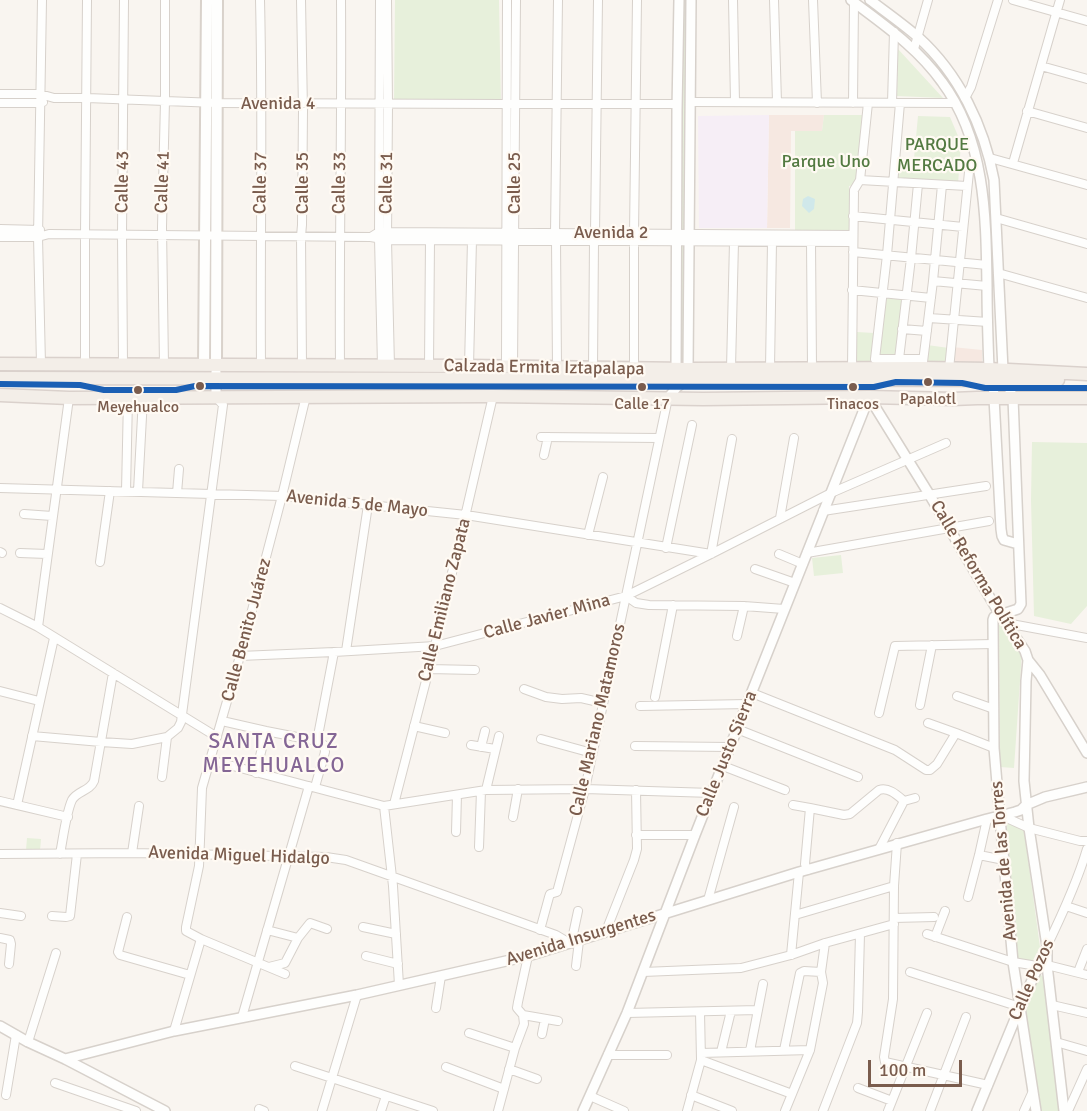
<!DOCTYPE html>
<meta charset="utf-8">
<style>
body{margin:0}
#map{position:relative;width:1087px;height:1111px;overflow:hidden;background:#f9f5f0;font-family:Signika,sans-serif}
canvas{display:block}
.scale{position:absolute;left:868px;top:1060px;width:94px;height:27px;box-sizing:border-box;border:3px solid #7a5c4d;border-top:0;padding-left:8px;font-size:18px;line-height:21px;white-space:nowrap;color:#7a5c4d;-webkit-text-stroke:4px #fffaf3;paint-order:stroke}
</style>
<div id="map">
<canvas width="1087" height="1111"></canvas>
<div class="scale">100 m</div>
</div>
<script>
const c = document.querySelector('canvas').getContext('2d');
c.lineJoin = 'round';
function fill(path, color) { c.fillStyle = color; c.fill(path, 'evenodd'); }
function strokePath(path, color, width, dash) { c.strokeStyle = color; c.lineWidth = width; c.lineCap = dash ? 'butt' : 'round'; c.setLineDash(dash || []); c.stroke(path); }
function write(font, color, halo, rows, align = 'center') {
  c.font = font + ' Signika,sans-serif'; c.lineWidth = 4.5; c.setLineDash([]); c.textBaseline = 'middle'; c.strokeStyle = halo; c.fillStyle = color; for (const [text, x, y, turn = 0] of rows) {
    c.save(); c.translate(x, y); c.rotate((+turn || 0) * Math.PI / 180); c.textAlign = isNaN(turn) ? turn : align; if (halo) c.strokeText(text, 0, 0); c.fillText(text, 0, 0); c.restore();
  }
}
fill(new Path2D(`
 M769 115H824L822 131H791L790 228H767Z
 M952 347 982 350V364L952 362Z`), '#f6e8e1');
fill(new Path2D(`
 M769 115 767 228H699L698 116Z`), '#f6eef6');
fill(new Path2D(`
 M395 0H499L501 105 394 101Z
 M683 0H690L685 364H678Z
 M898 49 943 98 897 96Z
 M824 115H862L856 185 849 186V233L795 231V131H822Z
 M918 116 950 117 961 143 958 184 896 179V167L913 169Z
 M884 294 905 296 898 357H876Z
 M857 332 874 333 872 362H856Z
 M927 345 949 348 947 366 925 364Z
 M0 368 664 373 663 377 0 372Z
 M1032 442 1087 443V606L1071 624 1034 616 1031 500Z
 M841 555 843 573 814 576 812 558Z
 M999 624 1022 652 1014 768 1000 767Z
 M1006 822 1024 829 1040 947 1032 962 1017 959Z
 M27 838 41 839 40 851 26 850Z
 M1041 975 1044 978 1060 1111H1037L1025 1003 1037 976Z`), '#e7f0db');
fill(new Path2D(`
 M808 196 815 199 814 209 809 213 802 206 803 199Z`), '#d0e8ea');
const minor = new Path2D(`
 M260 0C263 122 260 244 261 365
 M301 0 303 110 302 225 301 236 302 366
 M380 0 379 239 382 366
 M387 0 388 104 387 240 390 366
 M733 0 735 102
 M774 0 777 102
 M813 0 817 103
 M1013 0 1087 21
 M914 49 928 0
 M1041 66 1087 79
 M0 94H40L54 98H87L217 103 503 104
 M965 98 971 87 998 0
 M691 102 955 103
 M0 103H39L43 102
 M853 103 854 2
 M892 103 894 32
 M900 103 887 255 875 359H923
 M510 104H677
 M1027 111 1087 128
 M990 158 1087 185
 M1013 163 1060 0
 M860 180 967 186
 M853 216 963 227
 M996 218 1087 244
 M0 229 40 230
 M555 233 558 0
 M595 233 598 0
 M634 233 637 0
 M0 237H38L49 234 371 237 387 240 852 242
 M371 237 379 232H387L853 235
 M556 240 557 368
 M811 242 812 368
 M853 252 987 265
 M998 273 1087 298
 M933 281 987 286
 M852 290 931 298
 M929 318 988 322
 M902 329 927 331
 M899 359 911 258 918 184
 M923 362 933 281 942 185
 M41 364 38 237 42 0
 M85 364V235L87 0
 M123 365 122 235 124 0
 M164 365 162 227 165 101V0
 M340 366C339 244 342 122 341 0
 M429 366 430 240
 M469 366 472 240
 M506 366 507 0
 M513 367 516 0
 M593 368 594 241
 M731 368 734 242
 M770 368 772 242
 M852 368 854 190 860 180 868 103
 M634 369V241
 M949 369 969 172 976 158
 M541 437 659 438
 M544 455 548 437
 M0 488 282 496 466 515 711 554 732 439
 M126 491 128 398
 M138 491 143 398
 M177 493 179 469
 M823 511 986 486
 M24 514 52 516
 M780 518 794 438
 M588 535 603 477
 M666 548 692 425
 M0 552 2 553
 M20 553 47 554
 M807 553 989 521
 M779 554 803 564
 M100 562 110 491
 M755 569 795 583
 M626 596 636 603 649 605 744 606 784 609
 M0 608 38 627 217 737
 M1006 623 1087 638
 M38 627 69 398
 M737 636 744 606
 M346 651 368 505
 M240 656 334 652 435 646 626 596 711 554 831 493 946 443
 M429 669 475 670
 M524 689 546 697 562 699 581 698 603 703
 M0 691 39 701
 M752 693 895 750 926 770H930L937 764 956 733 994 748
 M957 696 994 709
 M655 697 673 605
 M920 705 932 645
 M640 706 747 704
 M879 713 895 646 993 644
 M222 721 266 731 317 741
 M928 723 956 733
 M414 726 445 733
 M737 729 858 777
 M32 736 101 742 132 744 167 737 178 728 181 722 223 405 216 397
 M541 739 592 753
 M471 745 495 749
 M635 746 730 747
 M481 747 485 731
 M210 760 384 806 486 790 585 789 712 793
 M723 766 785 790
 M256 773 266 731
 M162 777 167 737
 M315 787 325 752 324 745 317 741 334 652
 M486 790 499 736
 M0 801 68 817
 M904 801 915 798
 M394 804 435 646 493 396
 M17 805 54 638
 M793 805 810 808
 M384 806 393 886 399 985
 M1000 815 1029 828 1080 841H1087
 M513 817 518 789
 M456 832 457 795
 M636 835H695
 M897 843 894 886 893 999 884 1057 885 1062 988 1085
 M479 847 481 791
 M132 853 139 806
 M0 854 132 853 326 857 346 860 556 935 571 944 578 911
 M60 854C63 839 66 813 72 800 77 791 90 791 94 781L113 673
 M979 855 1004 860
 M807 870 805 864 810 808 844 815 850 814 879 790C889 787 897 795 904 801L879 849
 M968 897 979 855 987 819
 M708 900 734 807
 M1066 906 1087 913
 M0 913 21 916
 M795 915 894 886
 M52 916 66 917 70 916 77 854
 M127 917 118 952 120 955 190 975
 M894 918 934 917
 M363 927 396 934
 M267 930 298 938 310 923 327 929
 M540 930 549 897 550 894 557 892 585 789 668 398
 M606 931 634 860 637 849 636 790
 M927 934 1013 962 1037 966 1047 965 1087 975
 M935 937 945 911
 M0 938 10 940 11 944 9 964
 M201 939 285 974
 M1047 946C1062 915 1077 883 1087 849
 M791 955 799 872
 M366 956 398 964
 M576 966 579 941
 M269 967 285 963 298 938
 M643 972 741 968 791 955 825 943 894 924
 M910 972 1020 1007
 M1078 972 1087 949
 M1052 1005 1087 1013
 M436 1008 441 976
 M627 1013 758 1010
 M523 1015 558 1021
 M242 1017 309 786
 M174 1031 201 939 186 931V927L199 866 202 788 240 656 282 496 306 396
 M469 1033 515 1048
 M542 1034 545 1019
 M28 1042 56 953
 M1056 1042 1087 1051
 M784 1050 800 973 804 971 821 972
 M750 1051 763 984
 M721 1052 731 1011
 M701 1053 810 1050
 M608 1055H667
 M701 1060 792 1094
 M295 1066 433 1111
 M446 1067 504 1089
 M509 1069 537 1079
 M55 1083 136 1111
 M858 1088 892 1101
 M6 1095 16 1035
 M691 1095 732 1111
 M590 1096 624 1111
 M259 1109 264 1111
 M322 1111 357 995
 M381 1111 386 1096
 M498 1111 515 1048 524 1024 523 1015 517 1008 518 1002 528 956
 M687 1111 701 1060 700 1012
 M785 1111 810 1050 823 983 821 972 825 943
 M823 1111 857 1023 858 1012 860 934
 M888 1111 927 1013
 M930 1111 966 1017
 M1024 1111 1033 1091
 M1068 1111 1087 1069`);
const tertiary = new Path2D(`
 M851 0C884 25 918 48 942 82 986 141 986 218 987 287 987 315 988 342 989 369L993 380 994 398 1001 529 1002 536 1004 540 1018 544
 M870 0C886 12 903 24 918 37 959 74 984 126 994 180L1003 370 1006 380 1013 398 1021 604 1018 609 994 617 993 620 994 748 999 807 1013 962 1036 1111
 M216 372V397
 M676 373 677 110 679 0
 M869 397 929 494 996 608 1025 651 1028 660 1040 675 1087 753
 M668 398 677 387 688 379V369L691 0
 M1028 660 1026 681 1024 781 1029 828 1047 946V965L1064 1111
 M0 1026 28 1042 65 1059 165 1111
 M65 1059 174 1031 357 995 528 956 799 872 987 819 1015 812 1021 810 1026 805 1045 797 1087 787
 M583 1111 627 1013 695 835 869 397
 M977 1111 1020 1007 1046 949`);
const secondary = new Path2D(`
 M204 365 207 0
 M216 365 217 0`);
const primary = new Path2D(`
 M0 364 469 366 688 369 922 368 989 369 1087 374
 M0 378 1058 380
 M0 395 69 398 493 396 703 399 869 397 953 399 977 398H1087`);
strokePath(minor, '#d7d1cb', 10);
strokePath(tertiary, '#d7d1cb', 12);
strokePath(secondary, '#d9d2cb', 14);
strokePath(primary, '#dad1cc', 15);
strokePath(minor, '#fefefd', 8);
strokePath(tertiary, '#fefefd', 9);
strokePath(secondary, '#fefefd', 10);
strokePath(primary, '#f3eee8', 12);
strokePath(new Path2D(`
 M0 384 80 385 104 390H176L195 386 874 387 896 382 962 383 985 388H1087`), '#1a5fb4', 6);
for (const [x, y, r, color] of [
 [928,382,5,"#7a5c4d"],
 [200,386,5,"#7a5c4d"],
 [642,387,5,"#7a5c4d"],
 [853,387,5,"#7a5c4d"],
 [138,390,5,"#7a5c4d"]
]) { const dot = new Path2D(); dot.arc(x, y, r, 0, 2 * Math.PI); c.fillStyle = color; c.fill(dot); strokePath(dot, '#fffaf3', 2); }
write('16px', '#7a5c4d', '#fffaf3', [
 ["Papalotl",928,400],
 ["Calle 17",642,405],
 ["Tinacos",853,405],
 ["Meyehualco",138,408]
]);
write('18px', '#7a5c4d', '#fffaf3', [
 ["Avenida 4",278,104],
 ["Calle 43",123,182,-89],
 ["Calle 41",163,182,-88],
 ["Calle 37",261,183,-89],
 ["Calle 35",303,183,-90],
 ["Calle 33",340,183,-89],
 ["Calle 31",387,183,-89],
 ["Calle 25",515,183,-90],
 ["Avenida 2",611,233],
 ["Calzada Ermita Iztapalapa",544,368,1],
 ["Avenida 5 de Mayo",357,504,6],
 ["Calle Reforma Política",978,575,59],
 ["Calle Emiliano Zapata",445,600,-76],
 ["Calle Javier Mina",547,617,-15],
 ["Calle Benito Juárez",247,630,-75],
 ["Calle Mariano Matamoros",598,720,-77],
 ["Calle Justo Sierra",727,754,-68],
 ["Avenida Miguel Hidalgo",239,856,2],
 ["Avenida de las Torres",1004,861,-95],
 ["Avenida Insurgentes",581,938,-17],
 ["Calle Pozos",1032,980,-66]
]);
write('18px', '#537a41', '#fffaf3', [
 ["PARQUE",937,145],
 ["MERCADO",937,166],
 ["Parque Uno",826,162]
]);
c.letterSpacing = '1.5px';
write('21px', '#846695', '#fffaf3', [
 ["SANTA CRUZ",274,742],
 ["MEYEHUALCO",274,766]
]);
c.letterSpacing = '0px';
</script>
